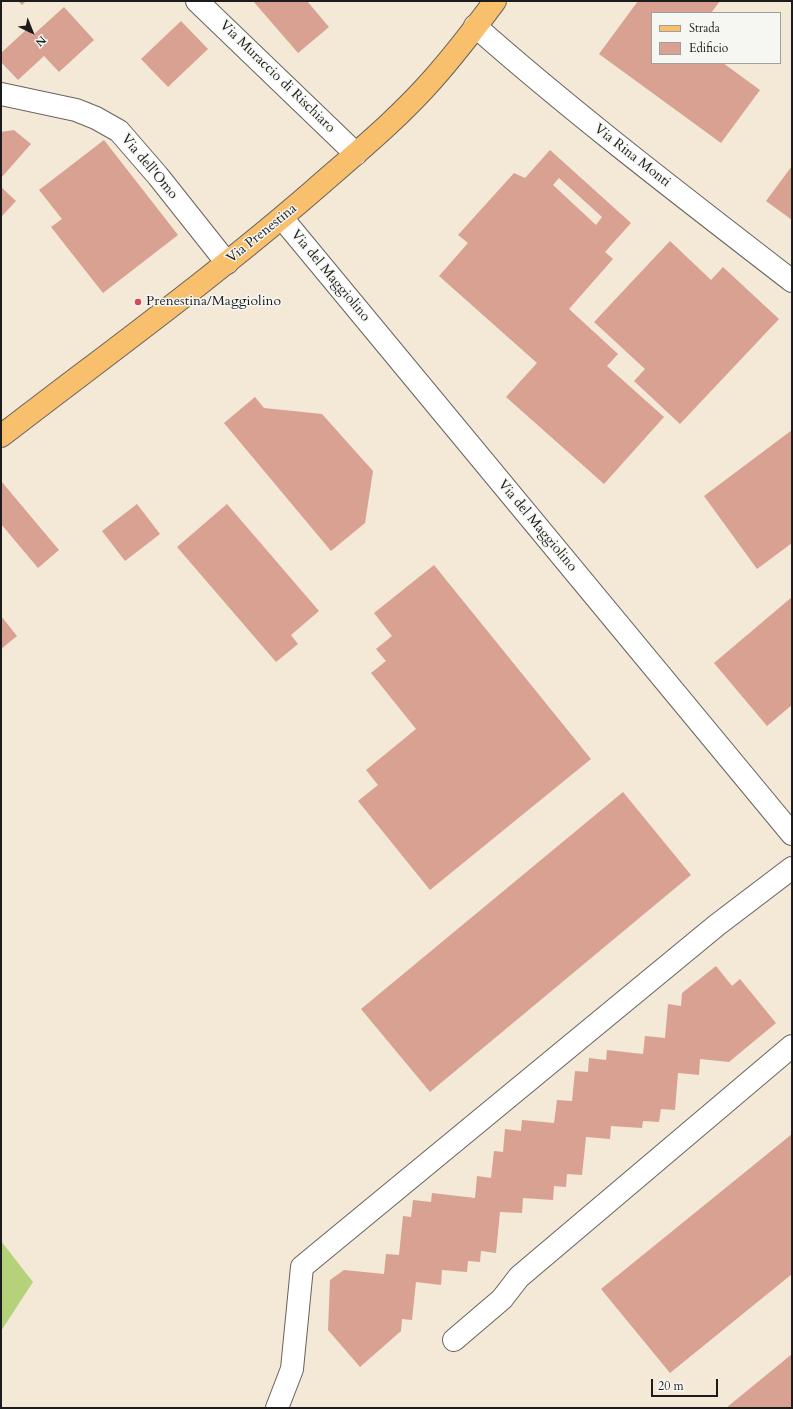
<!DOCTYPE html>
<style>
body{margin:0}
#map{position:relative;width:793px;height:1409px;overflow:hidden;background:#f4e8d7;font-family:Cardo,serif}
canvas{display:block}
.frame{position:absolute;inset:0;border:2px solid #1c1c1c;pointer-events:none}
.legend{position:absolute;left:651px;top:12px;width:130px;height:52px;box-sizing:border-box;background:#f6f6f2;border:1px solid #9f9f9c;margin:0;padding:5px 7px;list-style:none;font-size:12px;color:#1c1c1c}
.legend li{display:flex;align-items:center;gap:8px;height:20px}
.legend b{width:20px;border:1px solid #9f9f9c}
.north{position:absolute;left:12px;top:12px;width:40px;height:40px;-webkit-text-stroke:3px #f6f6f2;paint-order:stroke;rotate:137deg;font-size:11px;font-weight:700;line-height:16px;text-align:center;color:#1c1c1c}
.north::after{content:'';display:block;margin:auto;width:14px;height:18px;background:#1c1c1c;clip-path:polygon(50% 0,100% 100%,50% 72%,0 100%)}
.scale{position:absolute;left:651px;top:1379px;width:67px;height:18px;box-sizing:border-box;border:2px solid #1c1c1c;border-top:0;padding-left:5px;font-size:12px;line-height:14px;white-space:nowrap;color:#1c1c1c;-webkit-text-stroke:3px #f6f6f2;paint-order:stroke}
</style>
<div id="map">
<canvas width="793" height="1409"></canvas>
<div class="frame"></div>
<ul class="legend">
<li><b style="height:5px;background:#f8bf6c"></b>Strada</li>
<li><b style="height:11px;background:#d8a192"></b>Edificio</li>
</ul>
<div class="north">N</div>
<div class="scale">20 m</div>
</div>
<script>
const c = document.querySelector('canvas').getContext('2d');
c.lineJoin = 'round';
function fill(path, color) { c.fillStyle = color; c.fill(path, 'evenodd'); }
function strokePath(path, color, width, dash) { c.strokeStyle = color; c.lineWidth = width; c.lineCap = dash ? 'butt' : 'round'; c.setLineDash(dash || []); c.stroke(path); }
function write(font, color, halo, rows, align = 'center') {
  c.font = font + ' Cardo,serif'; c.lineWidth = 3; c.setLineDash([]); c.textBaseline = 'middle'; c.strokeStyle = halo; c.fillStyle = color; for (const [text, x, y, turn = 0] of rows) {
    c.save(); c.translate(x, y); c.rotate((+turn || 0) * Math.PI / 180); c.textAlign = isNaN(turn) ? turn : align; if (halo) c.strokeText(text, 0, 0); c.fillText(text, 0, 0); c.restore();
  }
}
fill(new Path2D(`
 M1 1241 33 1282 1 1331Z`), '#b4d279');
fill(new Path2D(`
 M18 1H26L22 5Z
 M253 1H307L329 27 298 53Z
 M638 1H720L711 13H652V63H723L760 90 721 143 599 54Z
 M64 7 94 40 59 72 44 56 18 80 1 62V53L27 29 33 35Z
 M181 21 208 49 168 87 141 59Z
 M14 130 31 144 1 178V132Z
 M104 140 178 235 103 293 51 227 62 219 39 190Z
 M550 150 631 223 605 252 613 259 569 309 618 354 607 366 664 417 604 484 506 397 537 363 439 276 468 243 458 235 514 173 525 178ZM559 178 602 217 596 225 553 185Z
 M792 166V220L766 201Z
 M1 187 16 201 1 217Z
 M670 241 711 280 723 267 779 319 680 424 634 381 645 369 594 322Z
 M255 397 264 408 322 414 373 471 365 523 331 551 224 423Z
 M792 430V543L757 569 704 496Z
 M1 481 59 550 38 568 1 524Z
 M137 504 160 534 125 561 102 531Z
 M227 504 319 611 291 635 298 644 276 662 177 547Z
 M434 565 591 759 430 890 358 801 378 785 366 770 416 729 371 673 386 661 376 649 392 636 374 613Z
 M792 597V705L767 726 714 663Z
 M1 616 17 636 1 649Z
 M623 792 691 875 430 1092 361 1009Z
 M716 966 732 986 740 979 776 1023 729 1062 700 1059 699 1075 678 1073 675 1110 661 1109 659 1122 643 1121 642 1128 611 1126 610 1139 586 1137 582 1175 567 1174 566 1187 554 1186 553 1200 523 1198 522 1213 500 1212 496 1253 481 1251 480 1262 468 1261 467 1272 442 1270 441 1285 416 1282 412 1320 402 1319 401 1331 360 1367 328 1330 330 1280 344 1270 384 1274 386 1254 399 1255 403 1216 411 1217 413 1200 431 1202 432 1193 475 1198 477 1176 491 1178 494 1151 503 1152 505 1129 521 1131 522 1120 554 1123 557 1100 572 1101 575 1071 588 1072 589 1058 606 1060 607 1050 643 1054 645 1036 665 1038 668 1004 681 1006 682 993Z
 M792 1134V1274L670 1373 601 1289Z
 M792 1354V1408H726Z`), '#d8a192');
const minor = new Path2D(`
 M197 1 356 154
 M475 26C577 116 685 198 792 281
 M1 94 76 110 96 118 119 131 158 176 227 263
 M282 218 792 834
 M454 1340 502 1299 519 1277 792 1046
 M277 1408 292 1369 302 1267 717 925 792 868`);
const major = new Path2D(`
 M1 436C106 355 214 277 314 190 355 154 397 120 433 79 455 54 475 28 495 1`);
strokePath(minor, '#68635d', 24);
strokePath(major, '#68635d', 24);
strokePath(minor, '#fff', 22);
strokePath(major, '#f8bf6c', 22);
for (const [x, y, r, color] of [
 [138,302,4,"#d1495b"]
]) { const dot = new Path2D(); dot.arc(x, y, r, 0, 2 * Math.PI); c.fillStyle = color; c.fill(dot); strokePath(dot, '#f6f6f2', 1.5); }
write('14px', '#1c1c1c', '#f6f6f2', [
 ["Via Muraccio di Rischiaro",277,77,44],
 ["Via Rina Monti",632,156,38],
 ["Via dell'Omo",149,167,50],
 ["Via Prenestina",262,234,-39],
 ["Via del Maggiolino",330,276,50],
 ["Via del Maggiolino",537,526,50]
]);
write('14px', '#1c1c1c', '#f6f6f2', [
 ["Prenestina/Maggiolino",146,302]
], 'left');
</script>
